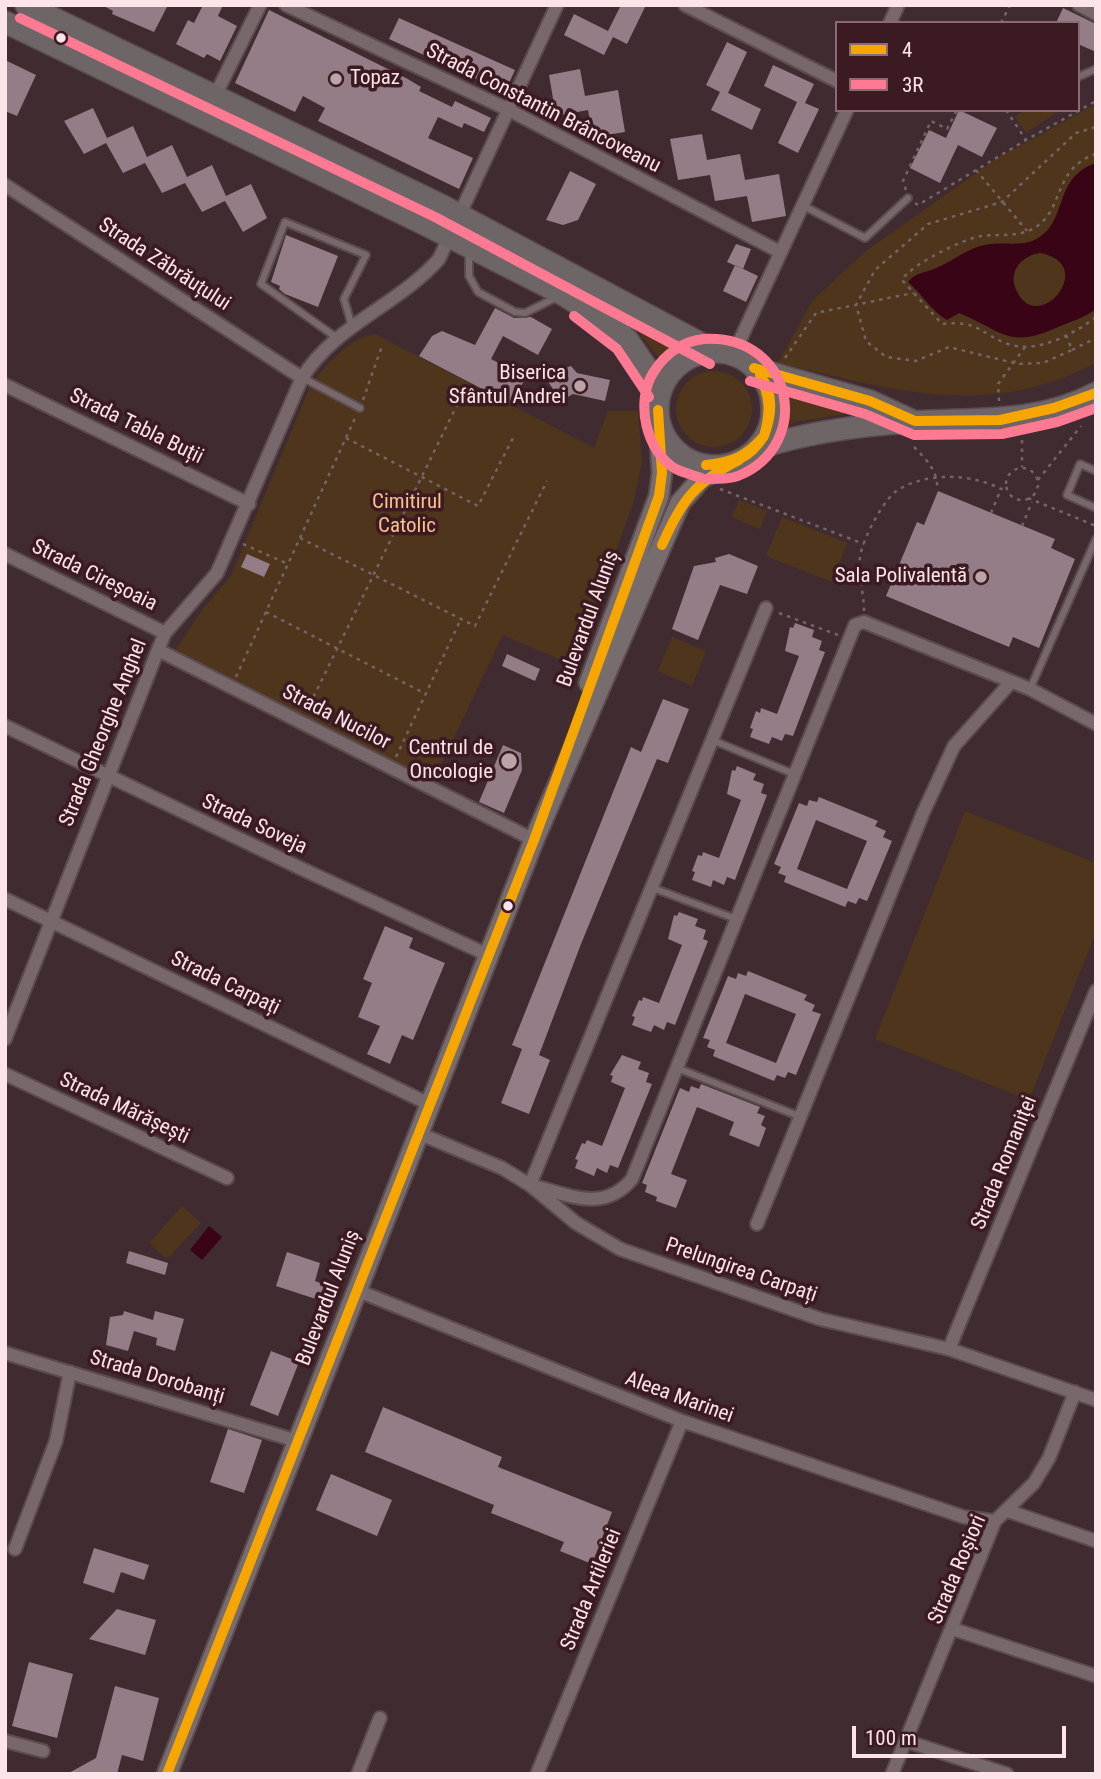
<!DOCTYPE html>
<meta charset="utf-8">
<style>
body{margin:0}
#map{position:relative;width:1101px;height:1779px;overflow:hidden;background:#402c30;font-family:"Roboto Condensed",sans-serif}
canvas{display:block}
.frame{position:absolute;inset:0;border:7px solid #fde4e8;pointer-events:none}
.legend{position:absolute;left:835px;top:21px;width:245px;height:91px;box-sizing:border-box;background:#3c1a22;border:2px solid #896b71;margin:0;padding:9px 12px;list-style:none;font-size:21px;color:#fde4e8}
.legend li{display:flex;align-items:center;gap:14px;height:35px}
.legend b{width:35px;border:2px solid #896b71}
.scale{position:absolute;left:852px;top:1726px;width:214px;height:32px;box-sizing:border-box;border:4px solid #fde4e8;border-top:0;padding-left:9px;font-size:21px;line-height:24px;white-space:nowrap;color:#fde4e8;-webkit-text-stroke:5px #3c1a22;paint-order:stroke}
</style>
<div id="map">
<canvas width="1101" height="1779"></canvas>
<div class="frame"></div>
<ul class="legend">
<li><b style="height:9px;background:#f7a600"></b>4</li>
<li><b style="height:9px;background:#fe7a93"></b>3R</li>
</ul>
<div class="scale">100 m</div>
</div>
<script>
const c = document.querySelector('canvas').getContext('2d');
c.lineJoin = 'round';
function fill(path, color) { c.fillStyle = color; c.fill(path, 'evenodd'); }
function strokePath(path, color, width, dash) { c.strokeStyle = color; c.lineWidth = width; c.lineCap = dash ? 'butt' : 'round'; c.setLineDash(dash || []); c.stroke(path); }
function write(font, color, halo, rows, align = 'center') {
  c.font = font + ' "Roboto Condensed",sans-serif'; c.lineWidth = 7; c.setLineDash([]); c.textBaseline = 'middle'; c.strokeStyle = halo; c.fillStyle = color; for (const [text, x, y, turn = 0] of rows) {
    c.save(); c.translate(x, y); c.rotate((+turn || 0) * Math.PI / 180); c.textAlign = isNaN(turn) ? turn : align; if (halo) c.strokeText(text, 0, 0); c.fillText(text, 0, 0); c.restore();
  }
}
fill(new Path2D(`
 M1096 104V363C984 421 893 389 778 363L813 300 866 251 996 159Z
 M1025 110H1060L1026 133 1015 117Z
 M621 312 690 348 671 359 664 369 659 357Z
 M375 334 594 448 608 411H638L642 462 633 504 573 665 503 635 433 781 175 651 202 610 231 576 312 382C329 363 349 338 375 334Z
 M676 409a38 38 0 1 1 76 0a38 38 0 1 1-76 0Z
 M783 396 852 413 794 422 777 431Z
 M739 500 767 511 760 529 732 517Z
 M782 517 847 543 832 582 766 556Z
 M672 637 706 651 692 686 658 671Z
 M965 811 1096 863V932L1029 1100 875 1039Z
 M182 1206 201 1223 167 1259 149 1243Z`), '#4f351c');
fill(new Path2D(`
 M1096 163V309C1083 319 1071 321 1056 328 1009 349 1002 331 959 313L947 320C930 310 923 295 908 282 916 272 925 273 936 268 956 260 969 246 991 244 1005 242 1024 247 1038 238 1068 221 1053 177 1096 163ZM1040 253C1101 264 1035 341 1015 287 1009 269 1024 255 1040 253Z
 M209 1226 222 1237 202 1260 190 1250Z`), '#390416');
fill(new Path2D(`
 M102 5H168L154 32 112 14 113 11Z
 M203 5H223L218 16 237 26 220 61 207 54 204 58 176 44 188 20 194 23Z
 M621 5H646L627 44 613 37 604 55 564 35 574 14 608 31Z
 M1063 8 1096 24V52L1078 44V23H1056Z
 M269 10 406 78 421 87 419 91 452 107 455 101 491 118 484 132 464 123 462 128 438 117 428 138 473 158 459 189 318 121 325 108 303 96 295 112 235 83Z
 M399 18 515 70 505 92 389 39Z
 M727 42 747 52 728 93 761 109 752 130 711 110 720 92 706 85Z
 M5 60 36 75 17 116 5 111Z
 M773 65 814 84 805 103 819 109 798 153 778 143 797 102 764 86Z
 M580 69 585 96 618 90 625 132 593 137 588 110 556 116 549 75Z
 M93 108 107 138 133 126 147 157 172 145 187 177 212 165 226 196 251 184 267 218 243 232 225 201 202 212 185 183 162 193 145 163 123 173 106 143 84 154 64 121Z
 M959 110 997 128 982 157 958 145 940 183 910 168 929 130 946 138Z
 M702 134 707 160 740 154 745 180 779 174 786 216 752 222 747 196 715 201 710 175 678 180 670 139Z
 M570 171 596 184 578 220 563 225 546 220Z
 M286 235 338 256 318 307 285 294 279 289 280 286 271 282Z
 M736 244 751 249 743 269 727 262Z
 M735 265 758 276 746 302 723 291Z
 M495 308 514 318 531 317 552 329 538 355 503 336 491 359 526 377 511 404 419 356 432 336 442 331 475 345Z
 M571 366 577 373 610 380 605 401 573 394 564 399 559 391 553 389 549 383 551 373Z
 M938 491 1055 539 1051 548 1075 559 1039 648 1013 637 1009 647 886 596 917 522 924 525Z
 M247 554 270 564 264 577 241 567Z
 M729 554 758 566 747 594 720 585 698 640 672 629 694 566 716 562 715 558Z
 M795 623 814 630 812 637 822 641 819 650 825 652 793 736 785 734 782 741 772 737 769 744 750 737 753 729 750 728 756 711 760 713 761 708 777 714 799 656 785 651 790 627 793 628Z
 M507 654 540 669 535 681 502 666Z
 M663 699 689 709 668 763 657 759 581 944 539 1055 550 1060 529 1114 501 1103 522 1049 512 1045 631 747 641 752Z
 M503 745 521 753 522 770 504 813 479 802Z
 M737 766 756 774 753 780 764 784 761 793 767 795 735 880 727 877 724 885 713 880 711 887 692 880 695 872 692 871 698 855 702 856 703 852 719 858 741 800 727 794 732 770 735 771Z
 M819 797 878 821 875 826 886 831 883 837 892 841 867 901 859 898 856 904 848 901 845 907 784 882 786 876 778 873 781 867 774 864 799 803 807 806 809 800 817 802ZM816 820 867 841 847 889 797 869Z
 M679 912 698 919 695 926 706 930 703 939 708 941 675 1025 667 1022 664 1030 654 1025 651 1032 632 1025 635 1017 632 1016 639 1000 642 1001 643 997 659 1003 682 945 668 939 674 915 677 916Z
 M385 926 413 938 409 948 445 963 413 1040 402 1035 390 1064 367 1054 380 1026 358 1017 372 983 363 979Z
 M748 971 807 995 804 1000 815 1005 812 1011 821 1014 796 1075 788 1072 785 1078 777 1075 774 1081 713 1056 715 1050 707 1047 710 1040 703 1038 728 976 736 979 738 973 746 976ZM745 994 796 1014 776 1063 726 1043Z
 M622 1055 641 1062 638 1069 649 1073 646 1082 652 1084 618 1168 610 1165 607 1173 597 1168 594 1176 575 1168 578 1160 575 1159 582 1143 585 1144 587 1140 602 1146 625 1088 611 1082 613 1076 610 1075Z
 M701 1084 760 1107 757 1113 765 1116 761 1125 766 1128 759 1147 729 1135 734 1122 697 1107 671 1174 687 1180 676 1208 656 1201 657 1197 645 1192 647 1185 642 1183 680 1088 689 1092 691 1086 699 1089Z
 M129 1251 168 1263 165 1275 126 1263Z
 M287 1252 320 1263 315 1281 331 1287 325 1302 276 1286Z
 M124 1311 153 1320 155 1311 184 1319 175 1351 156 1345 157 1338 134 1331 128 1351 106 1345 110 1317 123 1315Z
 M271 1351 299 1362 278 1416 250 1405Z
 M383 1407 502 1457 498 1467 612 1512 592 1564 560 1551 564 1542 491 1513 494 1505 365 1452Z
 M228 1429 262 1440 244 1493 210 1482Z
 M331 1474 392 1500 377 1536 316 1510Z
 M94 1548 149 1565 144 1580 121 1572 114 1593 83 1583Z
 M117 1609 156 1620 145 1655 89 1639Z
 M29 1662 73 1674 57 1738 12 1726Z
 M115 1686 159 1698 143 1761 122 1755 117 1774H67L96 1758Z`), '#947d86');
const service = new Path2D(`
 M1078 77 1096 69
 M802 205 865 238 908 198
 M469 253V276L478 292 515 312 525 313 557 297
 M337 338 261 284 285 222 366 255 344 299 352 326
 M303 378 360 408
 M1096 471 1080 464 1067 495 1096 508
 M1030 689 1096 539
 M712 740 794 774
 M653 888 736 919
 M677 1068 801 1117`);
const minor = new Path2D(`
 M286 5 509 110 780 252
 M685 5 837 81
 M1079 5 1096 14
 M890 23 898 5
 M215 96 260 5
 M5 185 302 378
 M733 355 847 110
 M5 385 249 504
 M5 554 165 633
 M158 650 534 840
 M5 726 300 868 488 955
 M5 899 429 1104
 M5 1039 158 650 165 633 217 573 302 378C336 324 397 306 439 259L557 5
 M5 1074 227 1178
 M418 1133 502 1168 530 1185 576 1223 620 1249 820 1319 949 1349 1096 1400
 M530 1185C568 1194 603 1214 632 1179L855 625 864 622 1030 689 1096 724
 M530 1185 766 608
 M757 1224 923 813 954 746 1011 682
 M356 1290 682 1421 964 1517 995 1521
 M949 1349 1096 991
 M5 1353 297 1441
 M1008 1511 1096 1541
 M15 1549 56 1441 70 1372
 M953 1629 1096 1676
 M5 1741 43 1751
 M906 1741 1007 1774
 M358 1774 380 1718
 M537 1774 682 1421
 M892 1774 995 1521 1034 1483 1049 1458 1075 1392`);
const secondary = new Path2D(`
 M589 683 659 496 662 473 658 410
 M167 1774 534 840 680 503 702 478 739 460`);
const primary = new Path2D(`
 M26 5 441 205 717 352
 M5 22 422 223 562 294 609 323 627 339 661 389
 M658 409a57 57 0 1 1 114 0a57 57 0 1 1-114 0Z
 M754 368 870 401 913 421
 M756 449C807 432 860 425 913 422 977 418 1037 424 1096 393`);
strokePath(service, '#5c4b4e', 10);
strokePath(minor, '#5c4b4e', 16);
strokePath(secondary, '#5c4b4e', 23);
strokePath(primary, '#5c4b4e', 24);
strokePath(new Path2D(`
 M1001 23 1010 5
 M1006 110 1026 140 1096 101
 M1096 154C1049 170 1067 215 1028 231 1012 237 997 234 981 236 963 239 910 265 902 280L942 324C980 320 978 333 1008 344 1037 354 1074 334 1096 317
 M976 170 1027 231
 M906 190 903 181 931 121 947 129 957 110
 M915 203 918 205 1026 140
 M1066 335 1072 350 1043 363 1018 364 949 347 916 361 886 357 866 341 856 305 875 270 928 224 1002 202 1076 133 1096 127
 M1072 350 1096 338
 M785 358 816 313 913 293
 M363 400 382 346
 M999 401 998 384 1025 347
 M346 438 478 506 513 438
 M1022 440V467
 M914 447C926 459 939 472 937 490
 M1006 484a16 16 0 1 1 32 0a16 16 0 1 1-32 0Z
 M1038 480 1081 426
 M720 489 864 544
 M1028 498 1096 526
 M991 513 1001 489
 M1022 526 1032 502
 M300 538 475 626 547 481
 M243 544 288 564
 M864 611C864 593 858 576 860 557 862 540 885 495 901 488 931 472 972 474 1001 489L1006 487
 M266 612 426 694
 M779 613 838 635
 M236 677 356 416
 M306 712 459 401
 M396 757 460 621`), '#736467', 2.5, [3.5, 5]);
strokePath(service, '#78686c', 6);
strokePath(minor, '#78686c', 12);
strokePath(secondary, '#776c6e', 19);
strokePath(primary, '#6e6567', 21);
strokePath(new Path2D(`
 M754 368 870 401 915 421 1000 420 1054 408 1096 393
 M760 375C774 394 772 414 764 436
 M760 375C770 397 771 412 764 436
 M706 465C733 462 747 456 764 436
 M706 465C734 464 749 459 764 436
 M662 545C682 500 694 483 739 460
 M167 1774 534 840 659 496 662 473 658 410`), '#f7a600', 10);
strokePath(new Path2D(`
 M20 18 435 217 710 364
 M574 316 617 349 649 397
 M750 381 865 414 914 435 1002 434 1057 422 1096 408
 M701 478C693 475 684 473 676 469 646 452 635 402 653 373 664 355 682 341 704 339 793 334 815 444 738 476 729 480 716 478 707 479`), '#fe7a93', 10);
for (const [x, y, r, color] of [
 [61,38,6,"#fde4e8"],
 [336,79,7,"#bba4a8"],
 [580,386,7,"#bba4a8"],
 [981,577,7,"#bba4a8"],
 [509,761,9,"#bba4a8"],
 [508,906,6,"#fde4e8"]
]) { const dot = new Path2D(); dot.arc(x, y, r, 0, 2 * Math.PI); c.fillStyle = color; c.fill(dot); strokePath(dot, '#3c1a22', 2.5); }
write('21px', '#fde4e8', '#3c1a22', [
 ["Topaz",350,79,"left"],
 ["Biserica",566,374],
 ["Sfântul Andrei",566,398],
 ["Sala Polivalentă",967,577],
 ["Centrul de",493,749],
 ["Oncologie",493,773]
], 'right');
write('21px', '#fde4e8', '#3c1a22', [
 ["Strada Constantin Brâncoveanu",543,109,27],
 ["Strada Zăbrăuțului",164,265,33],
 ["Strada Tabla Buții",136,427,26],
 ["Strada Cireșoaia",94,576,26],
 ["Bulevardul Aluniș",589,619,-70],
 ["Strada Nucilor",336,718,27],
 ["Strada Gheorghe Anghel",104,733,-68],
 ["Strada Soveja",254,825,25],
 ["Strada Carpați",225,984,26],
 ["Strada Mărășești",124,1109,25],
 ["Strada Romaniței",1005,1163,-68],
 ["Prelungirea Carpați",741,1271,19],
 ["Bulevardul Aluniș",329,1298,-69],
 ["Strada Dorobanți",157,1378,17],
 ["Aleea Marinei",679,1398,20],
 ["Strada Roșiori",958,1570,-67],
 ["Strada Artileriei",592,1590,-68]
]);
write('21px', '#fbc28a', '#3c1a22', [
 ["Cimitirul",407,503],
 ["Catolic",407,527]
]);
</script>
